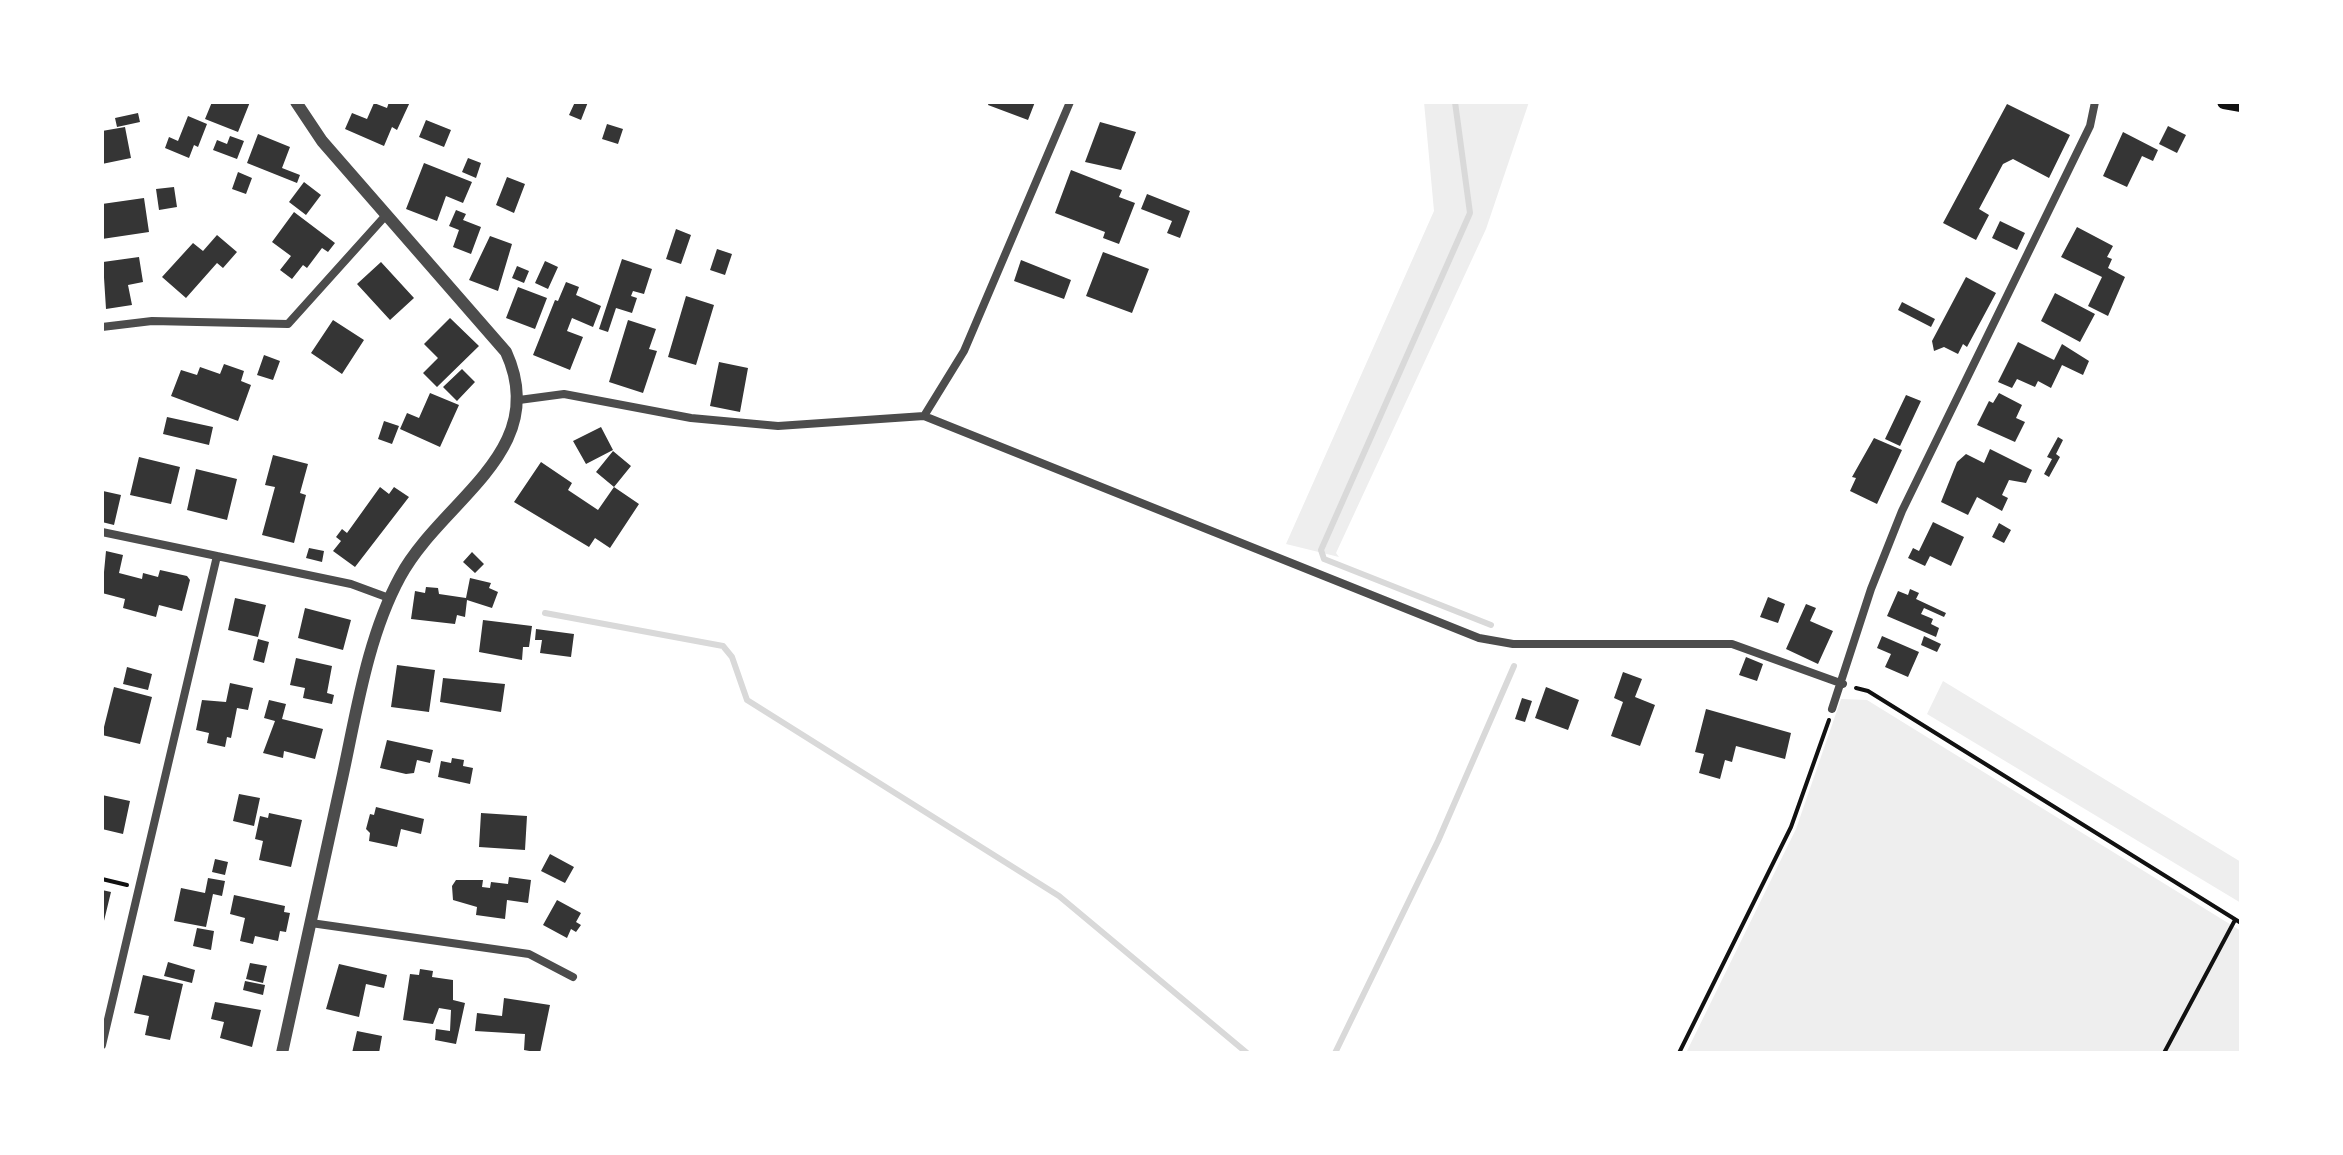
<!DOCTYPE html>
<style>
body{margin:0}
#map{position:relative;width:2343px;height:1155px;overflow:hidden;background:#fff;font-family:Karla,sans-serif}
canvas{display:block}
.frame{position:absolute;inset:0;border:104px solid #fff;pointer-events:none}
</style>
<div id="map">
<canvas width="2343" height="1155"></canvas>
<div class="frame"></div>
</div>
<script>
const c = document.querySelector('canvas').getContext('2d');
c.lineJoin = 'round';
function fill(path, color) { c.fillStyle = color; c.fill(path, 'evenodd'); }
function strokePath(path, color, width, dash) { c.strokeStyle = color; c.lineWidth = width; c.lineCap = dash ? 'butt' : 'round'; c.setLineDash(dash || []); c.stroke(path); }
fill(new Path2D(`
 M1424 102H1529L1486 229 1336 553 1339 557 1286 544 1434 211Z
 M1943 681 2241 862V903L1927 714Z
 M1841 699 1867 700 2241 931V1053H1686L1796 829Z`), '#eee');
strokePath(new Path2D(`
 M1455 102 1470 213 1321 550 1324 559 1491 625
 M545 613 723 646 732 657 747 700 1059 896 1247 1053
 M1335 1053 1438 841 1514 666`), '#d9d9d9', 6);
fill(new Path2D(`
 M212 102H250L238 132 205 119Z
 M389 102H410L397 130 392 127 384 146 345 129 352 113 367 119 374 103 387 108Z
 M575 102H588L581 120 569 115Z
 M989 102H1035L1028 120 988 105Z
 M2007 104 2070 135 2049 178 2013 159 2003 164 1979 209 1989 215 1976 240 1943 223Z
 M138 113 140 122 117 127 115 118Z
 M188 116 207 124 198 147 194 145 189 158 165 148 169 137 178 141Z
 M426 120 451 130 444 147 419 137Z
 M1100 122 1136 132 1121 170 1085 162Z
 M607 124 623 129 618 144 602 139Z
 M2168 126 2186 135 2177 153 2159 144Z
 M125 127 131 158 102 164V131Z
 M2123 132 2158 150 2153 161 2142 156 2127 187 2103 176Z
 M258 134 290 147 282 168 300 175 297 183 247 163Z
 M230 136 244 141 237 159 213 150 217 140 227 144Z
 M468 158 481 163 476 178 462 172Z
 M424 163 472 182 463 203 446 196 437 221 406 209Z
 M1071 170 1122 190 1119 197 1135 203 1119 244 1103 238 1105 232 1055 213Z
 M238 172 252 178 246 194 232 189Z
 M507 177 525 184 514 213 496 205Z
 M304 182 321 195 306 215 289 202Z
 M174 187 177 207 159 210 156 189Z
 M1147 194 1190 211 1180 238 1167 233 1172 221 1141 209Z
 M144 198 149 232 102 239V204Z
 M456 210 466 214 463 220 481 227 471 254 453 247 459 230 449 226Z
 M294 212 335 243 328 252 322 248 307 268 303 265 292 279 280 270 291 256 272 242Z
 M2000 221 2025 233 2017 250 1992 238Z
 M2077 227 2113 246 2107 257 2112 259 2108 268 2125 277 2108 316 2088 306 2102 277 2061 257Z
 M676 229 691 235 681 264 666 259Z
 M217 235 237 252 223 268 217 263 186 298 162 277 193 243 203 251Z
 M490 236 512 244 498 291 469 280Z
 M717 249 732 254 725 275 710 270Z
 M1103 252 1149 269 1132 313 1086 296Z
 M139 257 143 282 128 285 132 305 106 309 103 262Z
 M622 259 652 269 644 294 633 291 631 296 637 298 632 313 616 308 608 332 599 329Z
 M1021 260 1071 280 1064 299 1014 281Z
 M545 261 558 267 548 289 535 283Z
 M381 262 414 298 390 320 357 284Z
 M517 266 529 271 524 283 512 278Z
 M1966 277 1996 293 1967 347 1963 344 1958 354 1944 347 1934 351 1932 341Z
 M566 282 579 287 576 295 601 306 593 327 572 318 567 331 583 337 570 370 533 355 555 300 558 301Z
 M518 287 547 298 535 329 506 318Z
 M2055 293 2095 314 2080 342 2041 321Z
 M686 296 714 305 696 365 668 357Z
 M1902 302 1935 319 1931 327 1898 310Z
 M450 318 479 346 437 387 423 373 438 358 424 344Z
 M333 320 364 340 342 374 311 353Z
 M628 320 656 329 649 349 657 351 643 393 609 382Z
 M2018 342 2054 360 2062 344 2089 361 2083 375 2062 365 2051 388 2038 381 2035 387 2017 379 2012 388 1998 382Z
 M264 355 280 361 273 380 257 375Z
 M719 362 748 368 740 412 710 406Z
 M224 364 244 371 241 381 251 385 238 421 171 396 181 370 197 375 200 367 220 374Z
 M462 369 475 382 457 401 443 387Z
 M430 393 459 405 440 447 400 429 407 413 419 418Z
 M1999 393 2022 405 2016 418 2025 422 2015 442 1977 425 1989 401 1993 403Z
 M1906 395 1921 401 1900 446 1885 439Z
 M167 417 213 427 209 445 163 434Z
 M384 421 399 426 392 444 378 439Z
 M601 427 613 450 586 464 573 441Z
 M2058 437 2063 440 2056 454 2060 457 2049 477 2044 474 2052 459 2047 457Z
 M1874 438 1902 450 1877 504 1850 491 1856 478 1852 477Z
 M1990 449 2032 470 2026 483 2009 480 2002 495 2008 498 2002 511 1977 497 1968 515 1941 502 1957 462 1966 454 1984 463Z
 M613 451 631 466 614 487 596 472Z
 M273 455 308 464 300 493 306 495 294 543 262 535 275 487 265 485Z
 M139 457 180 467 171 504 130 495Z
 M541 462 572 483 568 490 598 510 614 487 639 504 610 548 595 538 589 547 514 502Z
 M196 469 237 479 227 520 187 510Z
 M380 487 389 494 394 487 409 497 355 567 333 551 341 541 336 537 342 529 347 533Z
 M103 491 121 495 114 525 102 522Z
 M1933 522 1964 537 1951 566 1930 556 1925 566 1908 558 1913 548 1919 551Z
 M1999 523 2011 530 2004 543 1992 537Z
 M309 548 324 551 322 562 306 558Z
 M106 551 123 555 119 573 142 579 143 573 158 577 160 570 187 576 190 580 182 611 159 605 156 617 123 608 125 599 102 593Z
 M472 552 484 564 475 573 463 562Z
 M470 578 491 583 489 588 498 592 492 608 467 600 465 617 457 615 455 624 411 619 415 591 425 593 426 587 438 588 439 594 466 598Z
 M1910 589 1919 593 1916 599 1946 613 1944 617 1924 608 1921 614 1933 619 1931 624 1939 628 1936 637 1887 616 1898 591 1908 595Z
 M1768 597 1785 604 1778 623 1760 617Z
 M235 598 266 605 258 637 228 630Z
 M1806 604 1816 608 1810 621 1833 631 1818 664 1786 649Z
 M305 608 351 620 343 650 298 638Z
 M483 620 532 626 529 647H523L522 660 479 652Z
 M536 629 574 634 571 657 540 653 542 640H535Z
 M1882 636 1919 652 1908 677 1885 667 1891 654 1877 648Z
 M1924 636 1941 644 1937 652 1921 645Z
 M258 639 269 642 264 663 253 660Z
 M1746 657 1763 664 1757 681 1739 675Z
 M296 658 332 666 327 693 334 695 332 704 303 698 305 688 290 685Z
 M397 665 435 670 429 712 391 707Z
 M127 667 152 674 148 690 123 684Z
 M1623 672 1642 679 1635 697 1655 705 1640 746 1611 736 1623 702 1614 698Z
 M443 678 505 684 501 712 440 702Z
 M230 683 253 688 248 710 237 708 231 738 227 737 225 747 207 743 209 733 196 730 202 700 226 702Z
 M114 687 152 697 140 744 102 735Z
 M1546 687 1579 700 1568 730 1535 718Z
 M1522 698 1532 701 1525 722 1515 719Z
 M269 700 286 704 282 719 323 729 315 759 284 751 283 758 263 753 275 721 264 718Z
 M1706 709 1791 733 1785 759 1736 746 1732 762 1725 760 1720 779 1699 773 1704 754 1695 752Z
 M387 740 433 750 430 763 417 760 414 773 406 774 380 768Z
 M452 758 464 760 463 766 473 768 470 784 438 777 441 761 451 763Z
 M239 794 260 798 254 826 233 821Z
 M102 795 130 801 123 834 102 829Z
 M376 807 424 819 421 834 401 829 397 847 369 841 370 833 366 829 370 814 374 815Z
 M269 813 302 820 291 867 259 860 263 841 255 839 260 816 268 818Z
 M481 813 527 816 525 850 479 847Z
 M550 854 574 867 565 883 541 871Z
 M215 859 228 862 225 875 212 872Z
 M509 877 531 880 528 903 507 900 505 919 476 915 477 907 453 900 452 886 456 880H483L482 887 490 888 491 882 508 884Z
 M208 878 225 881 222 896 213 894 206 927 174 921 181 888 205 893Z
 M102 890 111 892 103 925H102Z
 M234 895 285 906 284 912 290 913 286 932 280 931 278 941 255 936 253 944 240 941 245 918 230 914Z
 M557 900 581 913 576 922 581 925 576 932 571 929 567 938 543 925Z
 M197 928 214 931 211 950 193 946Z
 M168 962 195 970 192 983 164 976Z
 M250 963 267 966 263 983 246 979Z
 M339 964 387 975 384 988 366 984 359 1017 326 1009Z
 M420 969 433 971 432 977 453 980V1000L465 1003 456 1044 435 1040 436 1029 450 1031 451 1010 439 1008 433 1024 403 1020 410 974 419 975Z
 M143 975 183 984 170 1040 145 1035 149 1016 134 1013Z
 M245 981 265 985 263 995 243 990Z
 M504 998 550 1005 540 1053 524 1050 525 1034 475 1031 477 1013 502 1016Z
 M215 1002 261 1010 252 1047 220 1038 224 1022 211 1019Z
 M357 1031 382 1036 379 1053H352Z`), '#353535');
strokePath(new Path2D(`
 M1856 688 1868 691 2241 923
 M102 879 127 885
 M1679 1053 1791 827 1829 720
 M2164 1053 2235 920`), '#111', 4);
strokePath(new Path2D(`
 M102 327 152 321 288 324 387 214
 M519 400 564 394 691 418 778 426 924 416 1479 638 1513 644H1732L1843 684
 M924 416 964 351 1070 102
 M102 532 351 584 389 598
 M1832 709 1871 589 1902 511 2090 126 2095 102
 M311 923 529 954 573 977
 M102 1045 217 556`), '#4c4c4c', 8);
strokePath(new Path2D(`
 M282 1053C303 960 323 867 343 774 357 709 368 636 400 577 441 500 552 452 506 352L322 141 296 102`), '#4c4c4c', 12);
strokePath(new Path2D(`
 M2224 102 2241 105`), '#111', 14);
</script>
